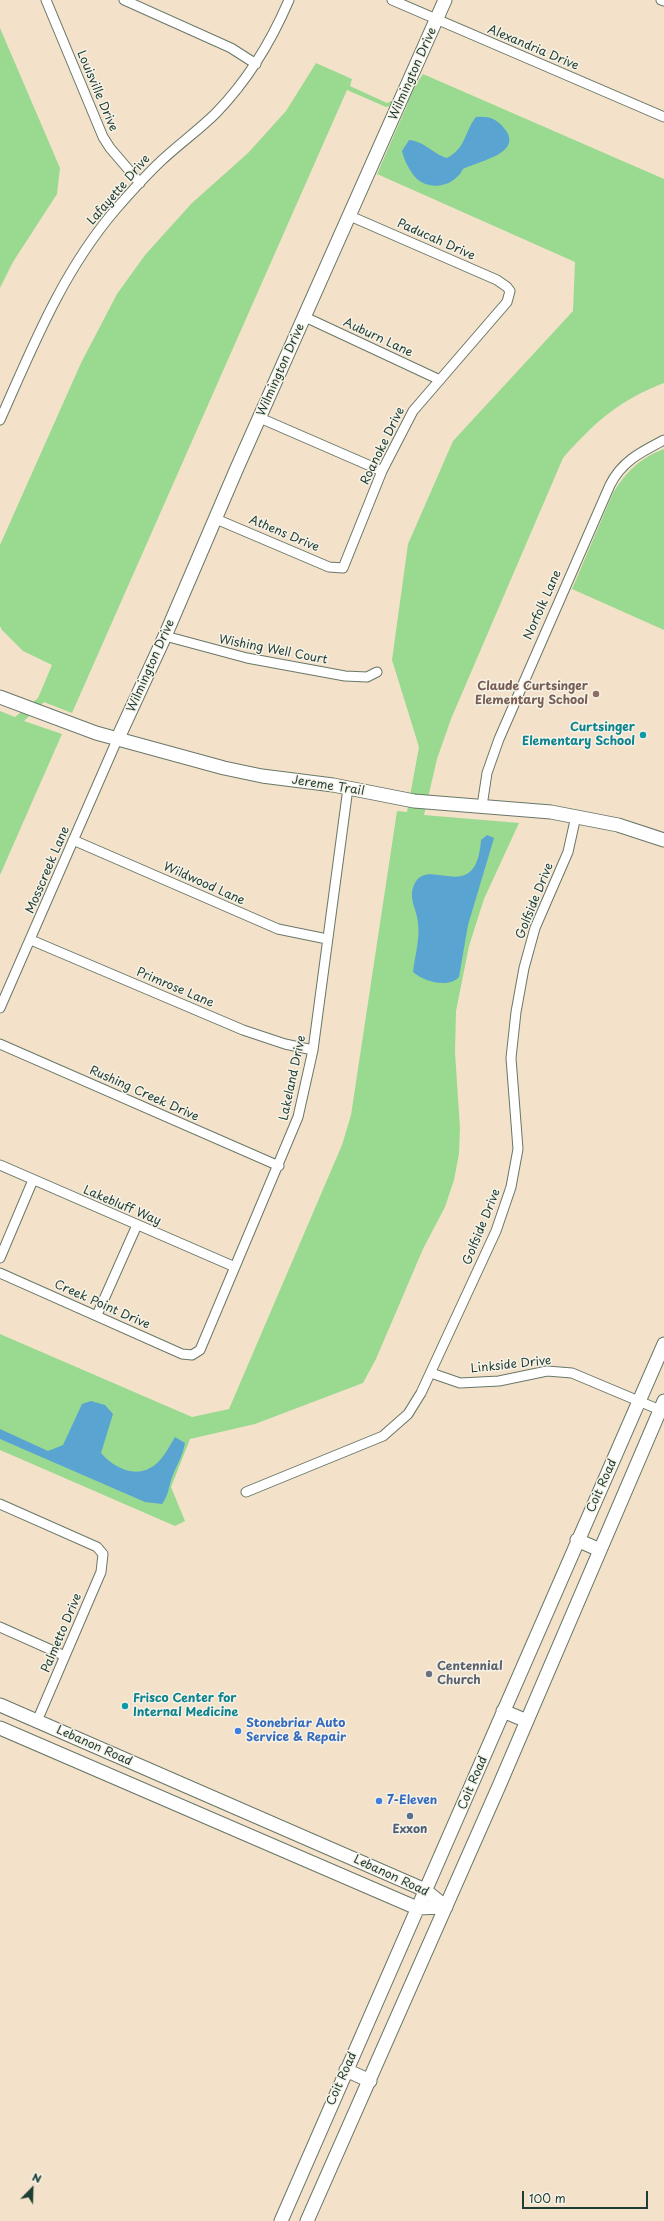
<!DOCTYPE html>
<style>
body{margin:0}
#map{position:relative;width:664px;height:2221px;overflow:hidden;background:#f3e2c9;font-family:"Playpen Sans",sans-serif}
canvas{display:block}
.north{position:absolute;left:12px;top:2169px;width:40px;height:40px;-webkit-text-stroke:3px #f7f3e8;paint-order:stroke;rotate:23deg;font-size:11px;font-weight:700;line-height:16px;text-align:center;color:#1f3d34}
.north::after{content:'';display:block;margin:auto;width:14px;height:18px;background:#1f3d34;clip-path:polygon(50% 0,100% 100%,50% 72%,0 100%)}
.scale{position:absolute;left:522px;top:2191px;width:126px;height:18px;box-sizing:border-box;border:2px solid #1f3d34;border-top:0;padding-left:5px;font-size:12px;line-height:14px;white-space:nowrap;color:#1f3d34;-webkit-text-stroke:3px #f7f3e8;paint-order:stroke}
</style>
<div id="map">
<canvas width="664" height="2221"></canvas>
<div class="north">N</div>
<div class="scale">100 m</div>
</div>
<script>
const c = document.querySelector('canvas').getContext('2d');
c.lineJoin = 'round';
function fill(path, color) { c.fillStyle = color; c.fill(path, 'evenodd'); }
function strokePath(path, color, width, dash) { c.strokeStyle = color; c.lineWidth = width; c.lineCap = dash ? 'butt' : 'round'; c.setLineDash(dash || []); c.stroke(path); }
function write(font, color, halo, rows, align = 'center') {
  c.font = font + ' "Playpen Sans",sans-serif'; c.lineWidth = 3; c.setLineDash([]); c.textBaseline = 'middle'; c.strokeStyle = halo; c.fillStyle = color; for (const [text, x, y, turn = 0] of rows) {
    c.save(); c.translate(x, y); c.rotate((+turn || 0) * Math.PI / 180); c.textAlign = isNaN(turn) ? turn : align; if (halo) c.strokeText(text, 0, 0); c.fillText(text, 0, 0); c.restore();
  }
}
fill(new Path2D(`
 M0 28 60 168 57 194 13 262 0 288Z
 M316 63 352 79 350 86 387 103 412 91 423 74 664 179V383C619 400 594 423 563 458L451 719 437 759 424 815 519 823 484 899 469 946 456 1011 455 1052 460 1128 459 1154 454 1180 445 1207 423 1249 376 1359 363 1383 255 1424 190 1439 171 1487 185 1521 175 1526 0 1450V1334L192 1417 229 1409 342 1145 351 1115 397 811 407 812 419 747 392 660 408 544 453 441 573 311 575 262 377 174 408 103 386 107 347 90 72 713 44 702 24 721 62 734 0 875V711L15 717 38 698 52 665 23 651 2 630 0 626V545L81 363 117 294 145 255 192 203 248 153 286 111Z
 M664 449V630L572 589 613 493C626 472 640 458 664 449Z`), '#9ada90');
fill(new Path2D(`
 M476 117C488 116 496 118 504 128 525 153 479 161 463 169 455 185 433 192 417 179 410 172 404 160 402 151L409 140C424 141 433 154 447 158 467 147 464 132 476 117Z
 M487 835 494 838 468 925 459 977C448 989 423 981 413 972 415 955 420 940 418 923 417 909 408 899 414 885 427 853 476 909 481 840Z
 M91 1401 105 1405 113 1414 101 1453C112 1466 133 1478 150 1468 161 1463 169 1447 175 1437L185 1443C182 1460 174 1468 170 1484 168 1492 167 1497 162 1504L145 1502 0 1439V1429L48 1451 63 1445 82 1404Z`), '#5aa4d2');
const street = new Path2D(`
 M46 0 103 137 110 148 140 183
 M124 0 231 48 256 64
 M392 0 664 117
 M661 0 664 1
 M305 317 440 380
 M260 418 382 471
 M0 420C33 346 62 272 116 209 130 193 145 176 161 161 179 144 199 130 216 113 248 80 271 42 289 0
 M216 519 329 567 343 568 382 471 413 411 507 302 510 291 507 287 497 280 350 216
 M165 636 247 658 345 676 367 677 377 672
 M482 806 487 773 499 739 610 485C622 461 641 452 664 440
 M73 840 278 929 327 939
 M31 940 243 1030 285 1044 313 1050
 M0 1008 117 740
 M0 1044 279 1166
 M0 1165 235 1267
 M0 1258 33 1180
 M0 1273 182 1354 192 1355 200 1350 298 1117 313 1050 348 788
 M97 1315 137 1225
 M431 1373 460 1383 499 1381 547 1371 572 1373 660 1410
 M246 1492 383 1436 408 1414 421 1393 496 1231 511 1187 518 1149 511 1058 516 1012 524 968 535 928 568 852 576 816
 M0 1504 97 1547 103 1554 101 1572 37 1721
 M0 1627 65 1656`);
const secondary = new Path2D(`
 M0 697 96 733 224 768 262 776 333 785 414 801 551 812 618 825 664 840
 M117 740 165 636 237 468 445 0
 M577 1540 600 1550
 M0 1705 425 1890 446 1907
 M503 1711 527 1721
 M0 1728 417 1908 446 1907
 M346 2070 370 2081
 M281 2221 664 1344
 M307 2221 499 1786 664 1401`);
strokePath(street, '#697768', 11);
strokePath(secondary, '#697768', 15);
strokePath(street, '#fff', 9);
strokePath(secondary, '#fff', 13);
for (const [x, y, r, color] of [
 [596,694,4,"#8d6e63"],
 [643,735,4,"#0f9aa8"],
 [429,1674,4,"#6b7280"],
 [125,1706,4,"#0f9aa8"],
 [238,1731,4,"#3f7fe0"],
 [379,1801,4,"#3f7fe0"],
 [410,1816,4,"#5c6f8a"]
]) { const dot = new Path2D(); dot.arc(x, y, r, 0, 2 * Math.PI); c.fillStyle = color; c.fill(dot); strokePath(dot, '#f7f3e8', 1.5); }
write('12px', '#1f3d34', '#f7f3e8', [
 ["Alexandria Drive",533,48,23],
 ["Wilmington Drive",413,74,-66],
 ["Louisville Drive",97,91,67],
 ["Lafayette Drive",119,190,-49],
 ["Paducah Drive",436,240,24],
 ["Auburn Lane",378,338,25],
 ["Wilmington Drive",281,370,-66],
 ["Roanoke Drive",383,446,-64],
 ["Athens Drive",284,534,23],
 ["Norfolk Lane",543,605,-66],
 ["Wishing Well Court",273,650,11],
 ["Wilmington Drive",151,666,-66],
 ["Jereme Trail",328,786,9],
 ["Mosscreek Lane",48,870,-67],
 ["Wildwood Lane",204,884,24],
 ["Golfside Drive",535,901,-68],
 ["Primrose Lane",175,988,23],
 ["Lakeland Drive",293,1078,-78],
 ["Rushing Creek Drive",144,1094,24],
 ["Lakebluff Way",122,1206,23],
 ["Golfside Drive",482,1227,-68],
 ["Creek Point Drive",102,1305,24],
 ["Linkside Drive",511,1365,-6],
 ["Coit Road",602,1486,-66],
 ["Palmetto Drive",62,1633,-67],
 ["Lebanon Road",94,1746,24],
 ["Coit Road",473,1783,-67],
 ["Lebanon Road",391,1876,25],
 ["Coit Road",342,2079,-66]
]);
write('bold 12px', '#785e54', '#f7f3e8', [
 ["Claude Curtsinger",588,687],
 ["Elementary School",588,701]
], 'right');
write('bold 12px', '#0d838f', '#f7f3e8', [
 ["Curtsinger",635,728],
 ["Elementary School",635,742],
 ["Frisco Center for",133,1699,"left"],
 ["Internal Medicine",133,1713,"left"]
], 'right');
write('bold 12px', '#5b616d', '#f7f3e8', [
 ["Centennial",437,1667],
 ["Church",437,1681]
], 'left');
write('bold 12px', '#366cbe', '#f7f3e8', [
 ["Stonebriar Auto",246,1724],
 ["Service & Repair",246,1738],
 ["7-Eleven",387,1801]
], 'left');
write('bold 12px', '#4e5e75', '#f7f3e8', [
 ["Exxon",410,1830]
]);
</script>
